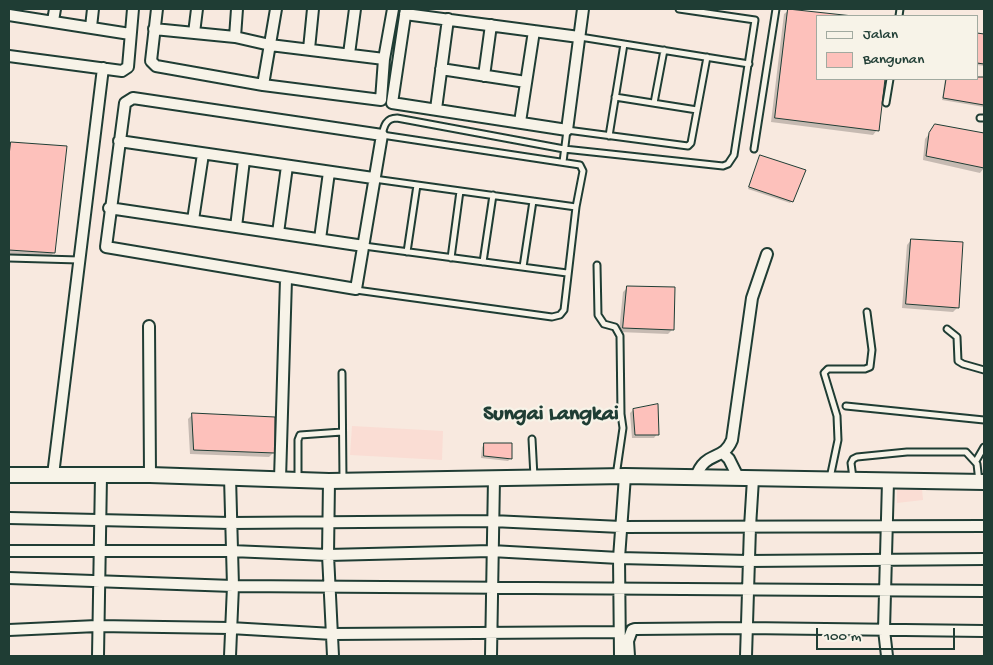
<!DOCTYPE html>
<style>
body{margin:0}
#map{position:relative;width:993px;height:665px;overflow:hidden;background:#f8e9df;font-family:"Gochi Hand",sans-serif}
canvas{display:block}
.frame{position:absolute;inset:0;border:10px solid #1f3d34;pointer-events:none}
.legend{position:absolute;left:816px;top:15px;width:162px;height:65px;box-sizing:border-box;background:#f7f3e8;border:1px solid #a1aaa0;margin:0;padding:6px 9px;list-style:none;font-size:15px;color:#1f3d34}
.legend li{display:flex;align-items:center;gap:10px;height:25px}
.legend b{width:25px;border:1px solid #a1aaa0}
.scale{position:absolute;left:816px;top:628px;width:139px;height:22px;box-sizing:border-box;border:2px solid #1f3d34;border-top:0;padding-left:6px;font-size:15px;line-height:18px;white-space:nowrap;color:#1f3d34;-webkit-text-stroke:4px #f7f3e8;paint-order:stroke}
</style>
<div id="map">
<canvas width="993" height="665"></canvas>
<div class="frame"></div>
<ul class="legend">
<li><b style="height:6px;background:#f7f3e8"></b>Jalan</li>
<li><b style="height:14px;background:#fdc1bb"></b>Bangunan</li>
</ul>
<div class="scale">100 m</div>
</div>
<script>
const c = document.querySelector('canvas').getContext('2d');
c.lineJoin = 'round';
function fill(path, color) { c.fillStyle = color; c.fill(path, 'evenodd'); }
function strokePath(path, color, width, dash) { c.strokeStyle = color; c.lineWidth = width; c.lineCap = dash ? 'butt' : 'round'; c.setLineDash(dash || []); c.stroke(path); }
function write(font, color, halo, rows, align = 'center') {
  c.font = font + ' "Gochi Hand",sans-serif'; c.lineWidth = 4.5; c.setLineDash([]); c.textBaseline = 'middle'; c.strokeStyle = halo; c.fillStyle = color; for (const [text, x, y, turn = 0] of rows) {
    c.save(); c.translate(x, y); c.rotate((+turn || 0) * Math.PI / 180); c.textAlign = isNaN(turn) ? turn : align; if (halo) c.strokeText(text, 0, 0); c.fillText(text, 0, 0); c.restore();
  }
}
fill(new Path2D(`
 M352 426 443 431 442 460 350 455Z
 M897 488 922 489 923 500 897 503Z`), '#faddd4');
fill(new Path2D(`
 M789 10 843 16H817V79H884L877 130 873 135 771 122 784 14Z
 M977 34 984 35V66L977 65Z
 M945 79H984V107L942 100Z
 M936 125 984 134V168L980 173 923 160 925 139Z
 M11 143 65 147 54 253 49 257 9 254V146Z
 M759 159 792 201 790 203 748 189Z
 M911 240 958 307 953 312 902 308 907 245Z
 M628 287 672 330 668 334 619 332 623 292Z
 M633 410 657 434 654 438H632L630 413Z
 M193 414 274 452 269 457 190 454 188 419Z
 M485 444 511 458 508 461 481 458 482 447Z`), '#0003');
const building = new Path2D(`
 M788 9 853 16H817V79H885L879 131 775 118Z
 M977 33 984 34V64L977 63Z
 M977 77H984V105L943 98 946 79H977Z
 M935 124 984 133V168L926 156 929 133Z
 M11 142 67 146 55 253 9 250V156Z
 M760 155 806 170 793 202 749 187Z
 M911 239 963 242 959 308 906 304Z
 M627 286 675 287 674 330 623 328Z
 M658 404 659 435H635L633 409Z
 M192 413 275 417V453L194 450Z
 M484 443H512V459L484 456Z`);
fill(building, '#fdc1bb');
strokePath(building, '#1f3d34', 1);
const lane = new Path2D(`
 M899 16 900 9
 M580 37 749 64
 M615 97 697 110
 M654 103 664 50
 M886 103 890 79
 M980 118H984
 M609 136 624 44
 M754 149 776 9
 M563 162 567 130 688 146 691 143 707 57
 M374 179 576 207
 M364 246 567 273
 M407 252 417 185
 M9 258 79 260
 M451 258 460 191
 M483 262 493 195
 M597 265 598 315 604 324 615 327 620 336 621 414 623 428 616 476
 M523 267 533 201
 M356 290 552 317 560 315 564 310 576 207 583 171 580 165 382 135C384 126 386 118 397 118L564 149 723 166 728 164 734 155 755 20 679 9
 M947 329 957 337 958 361 963 364 984 370
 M342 373 343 480
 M846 406 984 420
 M532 439 534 477
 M976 461 984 447
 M830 478 838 440 837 416 824 373 828 369H865L870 367 872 350 867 312
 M853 478 851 463 853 459 857 457 907 452H966L977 464 979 482
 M298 479V440L300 435 342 432`);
const street = new Path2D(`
 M157 9 151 61 156 66 263 85 381 100 384 59 393 9
 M406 9 392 103 567 130 583 9
 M405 14 579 37
 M9 15 130 34
 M53 21 55 9
 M91 27 93 9
 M154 29 235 37 270 45 384 59
 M194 33 197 9
 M235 37 237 9
 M309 49 313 9
 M349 54 355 9
 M9 56 122 71 128 67 133 9
 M441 69 526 82
 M484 76 491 25
 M263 85 276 9
 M133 98 382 135 356 289 106 247 125 103Z
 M436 109 448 19
 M520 122 534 31
 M119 141 373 178
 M109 208 364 246
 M193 220 203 154
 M236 227 244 160
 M278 233 287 166
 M320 239 329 172
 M149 326 150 475
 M723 453 729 459 739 479
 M53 475 103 68
 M696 477C705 450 723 462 732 440L752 298 767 254
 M280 479 286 279
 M329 481 328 555 333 656
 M9 518 230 523 492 521 621 527 984 526
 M9 551H231L328 555 491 551 619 558 748 561 984 559
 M9 578 233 586 984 591
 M9 630 97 626 230 628 333 634 619 632
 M98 656 101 476
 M230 656 233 586 230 477
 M491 656 494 478
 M620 656 619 558 625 476
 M629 656 628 641 632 630 635 629 746 628 984 631
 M746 656 750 527 753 479
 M887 656 884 630 888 481`);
const secondary = new Path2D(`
 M9 475H150L329 481 625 476 984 482`);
strokePath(lane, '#1f3d34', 9);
strokePath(street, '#1f3d34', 14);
strokePath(secondary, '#1f3d34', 18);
strokePath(lane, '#f7f3e8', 5);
strokePath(street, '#f7f3e8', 10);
strokePath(secondary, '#f7f3e8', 14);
write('bold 22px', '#1f3d34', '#f7f3e8', [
 ["Sungai Langkai",551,416]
]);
</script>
